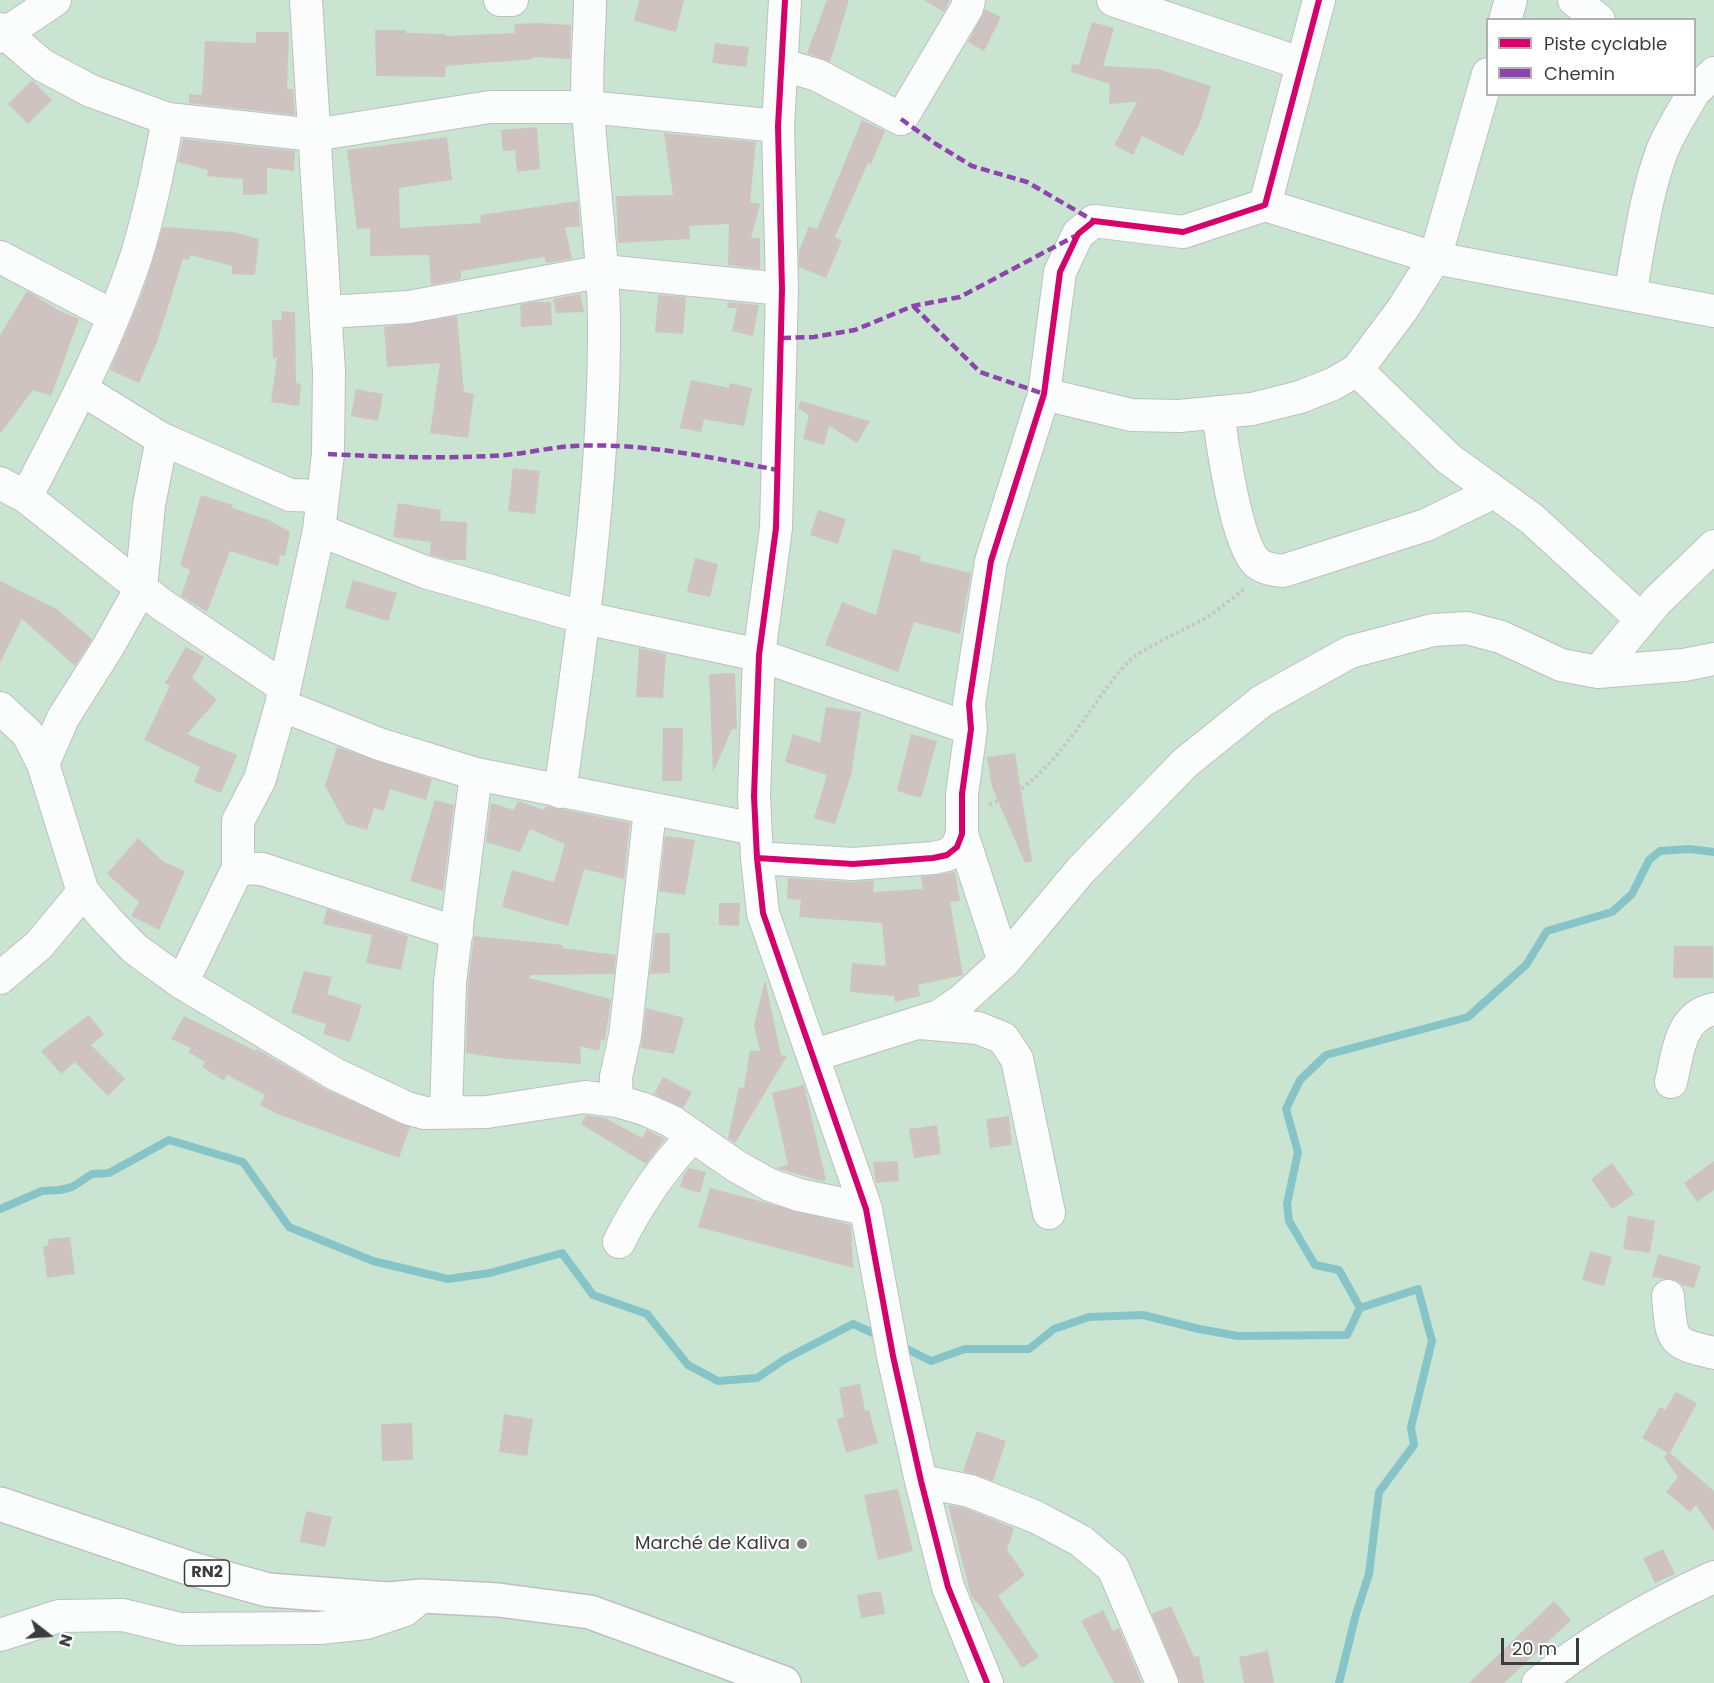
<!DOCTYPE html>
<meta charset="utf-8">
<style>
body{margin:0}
#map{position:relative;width:1714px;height:1683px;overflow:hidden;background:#e6e8ea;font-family:Poppins,sans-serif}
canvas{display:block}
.legend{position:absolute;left:1486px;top:18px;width:210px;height:78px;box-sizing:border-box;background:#fff;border:2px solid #b1b1b2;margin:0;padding:8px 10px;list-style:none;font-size:18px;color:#3b3c3e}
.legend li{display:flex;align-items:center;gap:12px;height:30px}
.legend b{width:30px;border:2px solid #b1b1b2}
.north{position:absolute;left:18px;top:1605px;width:60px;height:60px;-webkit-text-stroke:4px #fff;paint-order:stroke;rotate:107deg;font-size:16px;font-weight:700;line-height:24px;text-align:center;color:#3b3c3e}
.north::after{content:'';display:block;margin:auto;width:21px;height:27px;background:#3b3c3e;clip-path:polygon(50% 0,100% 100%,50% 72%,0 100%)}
.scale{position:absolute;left:1501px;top:1638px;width:78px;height:27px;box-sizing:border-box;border:3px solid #3b3c3e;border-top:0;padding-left:8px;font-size:18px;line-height:21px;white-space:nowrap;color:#3b3c3e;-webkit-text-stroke:4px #fff;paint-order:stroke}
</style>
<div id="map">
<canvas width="1714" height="1683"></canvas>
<ul class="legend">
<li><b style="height:8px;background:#d6006c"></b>Piste cyclable</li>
<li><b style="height:8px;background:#8e44ad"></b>Chemin</li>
</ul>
<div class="north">N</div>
<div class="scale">20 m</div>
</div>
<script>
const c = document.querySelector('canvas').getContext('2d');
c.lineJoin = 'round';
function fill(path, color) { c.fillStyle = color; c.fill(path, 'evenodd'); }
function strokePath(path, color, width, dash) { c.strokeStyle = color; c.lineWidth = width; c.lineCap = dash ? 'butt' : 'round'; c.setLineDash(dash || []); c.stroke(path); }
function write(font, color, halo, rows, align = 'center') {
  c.font = font + ' Poppins,sans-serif'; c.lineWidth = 4.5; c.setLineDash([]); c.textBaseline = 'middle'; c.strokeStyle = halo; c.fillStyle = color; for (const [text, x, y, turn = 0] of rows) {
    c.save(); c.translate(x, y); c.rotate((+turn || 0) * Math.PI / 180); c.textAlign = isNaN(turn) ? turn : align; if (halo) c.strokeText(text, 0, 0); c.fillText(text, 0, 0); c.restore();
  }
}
fill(new Path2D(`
 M0 0H1714V1683H0ZM1488 20H1694V94H1488Z`), '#c9e5d1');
strokePath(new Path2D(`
 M0 1209 42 1191 60 1190 72 1187 92 1174 109 1173 169 1140 243 1162 289 1227 373 1261 448 1279 490 1273 562 1253 593 1295 647 1314 688 1365 718 1381 757 1378 785 1359 853 1324 882 1337
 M1360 1308 1339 1270 1315 1265 1289 1221 1287 1204 1298 1152 1286 1109 1300 1080 1326 1055 1468 1017 1526 965 1547 931 1612 912 1632 894 1649 860 1660 851 1690 849 1714 852
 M901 1346 931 1361 965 1349H1029L1054 1329 1089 1317 1143 1315 1199 1329 1238 1336 1347 1335 1360 1308
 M1339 1683 1356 1614 1369 1574 1379 1492 1414 1445 1411 1427 1432 1341 1418 1289 1360 1308`), '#87c4c8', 8);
fill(new Path2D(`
 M639 0H684L676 32 634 21Z
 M827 0H849L830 62 807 53Z
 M924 0H950L944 12Z
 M985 9 1001 17 984 51 968 42Z
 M1092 22 1114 28 1103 66 1158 69 1211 86 1200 123 1183 156 1142 136 1133 155 1114 145 1137 102 1109 104 1110 84 1071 72 1072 64 1079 65Z
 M537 23 571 25 570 59 533 57V59L446 66 445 77 376 76 375 30H406V33L446 34V36L515 33 514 24Z
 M256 32H289L287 89H293L295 115 189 103V94L202 95 205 41 256 43Z
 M715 43 749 47 746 67 712 63Z
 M32 80 52 100 28 124 8 104Z
 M862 120 885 131 871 164 868 163 835 237 842 240 826 278 799 267V251L809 226 817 229Z
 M537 127 540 169 517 172 515 150 503 151 501 130Z
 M664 133 756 142 750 202 760 204 751 238H760V269L728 265 729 224 689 226 690 239 618 243 616 196 673 195Z
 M447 137 452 180 399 188 400 228 481 223 480 215 578 201 580 227H565L572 259 546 263 544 257 461 271V279L431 285 429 255 370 256V228L357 229 347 150Z
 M183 139 295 151 294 171 267 168V194L243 195V179L207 176 208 170 178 162Z
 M163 227 233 232 259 239 255 275 232 274V266L190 255 189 260 183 259 157 342 139 383 110 370 142 294Z
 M27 291 58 310 79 319 51 396 33 390 0 434V335Z
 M580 294 584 312 556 313 553 299Z
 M658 295 686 297 683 334 655 332Z
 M533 302H551L552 325 521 327 520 305Z
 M728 302 759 305 753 336 732 331 737 308H727Z
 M282 311 295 312 296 383 301 384 299 406 271 402 277 358H273L272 320H281Z
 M457 316 464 392 474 394 468 438 430 433 440 363 387 367 384 327Z
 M691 380 729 388 730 383 752 388 744 426 704 419 701 432 680 428Z
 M356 389 383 394 378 421 351 416Z
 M801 401 834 411 870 421 857 443 829 426 824 445 803 439 809 415 798 408Z
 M513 468 540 471 535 514 508 511Z
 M201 495 233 505 232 508 269 520 290 532 285 556 280 555 278 566 230 551 207 612 181 596 190 570 180 565Z
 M398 503 441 510 440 521 467 522 466 560H448L430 555 431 542 393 537Z
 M818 510 846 519 838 544 810 535Z
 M893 549 921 556 920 561 971 573 960 634 914 622 898 672 825 645 842 602 876 615Z
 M695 558 718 564 710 597 687 592Z
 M353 580 397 593 388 621 345 608Z
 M0 581 57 609 92 639 75 666 22 619 0 663Z
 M186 647 204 657 192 678 217 700 187 734 237 755 221 793 194 782 200 767 144 740 170 686 165 683Z
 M639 648 666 654 663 698 636 697Z
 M735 673 737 729H732L713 773 709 674Z
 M826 707 861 712 851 775 835 824 814 818 827 775 785 762 793 734 820 743Z
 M663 728H683L682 781H662Z
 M911 734 937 741 921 798 897 791Z
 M337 747 432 779 426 800 390 789 384 811 374 808 367 830 346 824 325 786Z
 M1015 753 1032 861 1025 863 992 787 987 757Z
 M435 800 454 805 443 891 410 881Z
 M518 801 544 810 546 806 630 823 624 879 584 869 568 926 502 907 512 870 554 882 565 844 530 829 520 852 486 842 491 803 514 810Z
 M665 836 695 840 685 895 659 891Z
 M138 838 164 862 185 871 159 930 131 916 139 902 107 874Z
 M955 872 960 901 950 902 963 975 918 985 920 996 895 1002 894 996 850 992 852 963 886 966 882 923 799 917 801 900 787 899 788 878 852 882 874 880 873 892 923 889 921 877Z
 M719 903H740L739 926 719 925Z
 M327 909 408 936 401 970 366 963 372 935 323 924Z
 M655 933H670V973L650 974Z
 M474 936 563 945 562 948 616 955 614 974 530 975 529 978 611 999 605 1041 601 1040 599 1051 580 1046 581 1064 506 1059 466 1053 468 983Z
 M1674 946H1713V978H1673Z
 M304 971 332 977 327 994 362 1005 350 1042 323 1034 326 1024 291 1013Z
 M765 980 781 1055 787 1056 735 1143 728 1138 739 1087 744 1088 750 1050 760 1051 754 1025Z
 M646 1008 684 1018 674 1054 641 1048Z
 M89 1015 104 1034 91 1045 125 1079 108 1096 75 1062 61 1074 41 1051Z
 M184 1016 256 1051 257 1049 327 1090 410 1127 399 1158 280 1115 260 1105 265 1095 227 1075 224 1081 202 1067 205 1062 188 1052 191 1048 171 1039Z
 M663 1077 692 1092 683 1108 654 1094Z
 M804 1085 826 1180 821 1181 776 1168 788 1165 772 1093Z
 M586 1115 605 1118 642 1138 647 1130 665 1139 646 1164 581 1124Z
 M1009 1116 1012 1145 990 1148 986 1119Z
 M937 1125 941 1154 914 1158 909 1129Z
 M898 1161 899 1181 876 1183 873 1162Z
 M1714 1161V1190L1697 1202 1684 1183Z
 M1612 1163 1634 1194 1612 1209 1591 1179Z
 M689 1168 706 1172 700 1193 680 1187 684 1174Z
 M710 1188 851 1225 853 1268 698 1227Z
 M1628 1216 1655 1221 1650 1253 1623 1249Z
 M70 1237 75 1274 47 1278 43 1247 47 1246 49 1239Z
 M1590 1251 1612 1257 1604 1286 1582 1280Z
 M1658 1254 1701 1266 1694 1288 1682 1285 1675 1280 1652 1277Z
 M860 1384 865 1411 869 1410 878 1443 846 1453 837 1419 844 1417 839 1388Z
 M1676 1392 1697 1403 1670 1453 1714 1491V1531L1696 1505 1690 1512 1666 1492 1678 1477 1664 1457 1668 1453 1642 1438 1660 1407 1665 1410Z
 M504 1414 533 1419 527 1456 499 1452Z
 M412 1423 413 1460 382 1461 381 1424Z
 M977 1431 1006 1441 993 1481 963 1471Z
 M898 1489 913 1551 878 1560 864 1495Z
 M948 1505 965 1508 1014 1528 1007 1550 1025 1575 998 1596 1039 1657 1022 1668 982 1608 971 1596Z
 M306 1511 332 1517 325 1547 300 1542Z
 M1663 1549 1675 1574 1655 1583 1643 1558Z
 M881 1591 885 1614 861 1618 857 1595Z
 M1554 1601 1571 1620 1504 1683H1469Z
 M1171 1606 1194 1657 1199 1656 1204 1683H1180L1152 1614Z
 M1103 1610 1113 1631 1119 1628 1142 1683H1114L1081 1621Z
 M1268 1651 1274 1683H1244L1239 1657Z`), '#cec3c0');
const minor = new Path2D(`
 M500 0H512
 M785 0 778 126 782 289 776 528 759 655 754 796 757 858 763 913 866 1209 893 1356 921 1481 948 1587 987 1683
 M1113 0 1300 63
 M1574 0 1599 20
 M1505 20 1511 0
 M0 29 42 65 91 91 168 119 314 135 490 107H588L778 126
 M0 37 55 0
 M783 65 817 75 901 119 967 8 969 0
 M1694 92 1714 73
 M168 119C159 166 150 212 136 257 108 341 67 419 26 497L161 604 284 687
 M1265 205 1435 258 1714 311
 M0 257 113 316
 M1630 295C1639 247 1645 197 1662 151 1670 131 1682 113 1693 94
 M328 312 409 307 604 271 782 289
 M1357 370 1449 459 1532 519 1641 619
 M81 389 162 439
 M1044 394 1131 415 1179 416 1252 409 1300 397 1333 384 1357 370 1402 310 1435 258 1488 74
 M1218 412C1222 441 1236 545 1257 563 1265 569 1273 570 1283 571L1426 525 1494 492
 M0 483 26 497
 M319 530 425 572 585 618 759 655 971 729
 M1598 672 1657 601 1714 546
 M281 705 379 744 476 774 755 829
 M0 708 28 734 43 764 83 892 107 920 135 949 182 983 335 1074 407 1108 425 1113 487 1112 585 1097 617 1101 644 1109 671 1121 736 1166 770 1185 799 1195 866 1209
 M43 764 63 718 108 647 141 588 149 505 162 439 290 495 323 496
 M560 792C581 643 603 492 604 340 605 262 593 186 588 109 585 73 590 36 590 0
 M962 834 1004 962
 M757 858 853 864 933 858 947 855 957 847 962 834V794L971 729 969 704 991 561 1044 394 1060 272 1078 234 1094 221 1183 232 1265 205 1319 0
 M238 868 262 869 457 933
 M0 978 39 945 83 892
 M182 983 238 868V821L260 779 281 705 319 530 328 454 329 371 306 0
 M920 1023 978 1028 1003 1038 1017 1059 1049 1213
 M815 1055 939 1016 961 1001 1004 962 1081 870 1185 763 1262 701 1350 652 1433 630 1467 628 1501 637 1561 665 1598 672 1684 665 1714 659
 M1671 1082C1678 1054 1679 1016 1714 1009
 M617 1101 616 1077 625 1036 650 810
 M446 1113 450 982 476 774
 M619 1242C639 1202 662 1168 693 1136
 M1668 1296C1672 1340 1669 1343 1714 1353
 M921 1481 970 1491 1036 1517 1081 1541 1113 1568 1162 1683
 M0 1635 59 1616 123 1615 180 1629 320 1628 366 1623 405 1610 422 1596
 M1538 1683C1589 1641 1655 1604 1714 1577`);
const highway = new Path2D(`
 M0 1504 192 1569 268 1590 388 1599 422 1596 498 1600 590 1612 784 1683`);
strokePath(minor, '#bdbfc1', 34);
strokePath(highway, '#bdbfc1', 36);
strokePath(new Path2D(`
 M989 804C1051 787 1087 706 1128 662 1141 649 1182 631 1200 621 1216 613 1230 599 1245 589`), '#c6c6c7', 4, [3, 3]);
strokePath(minor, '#fbfcfc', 32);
strokePath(highway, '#fbfcfc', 33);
strokePath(new Path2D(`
 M901 119 936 144 972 166 1027 182 1094 221
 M913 306 980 372 1044 394
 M782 338 814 337 855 330 913 306 960 297 1075 236
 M328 454C388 457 447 459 506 455 529 453 552 447 574 446 642 442 712 458 778 470`), '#8e44ad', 4.5, [9, 4.5]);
strokePath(new Path2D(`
 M785 0 778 126 782 289 776 528 759 655 754 796 757 858 763 913 866 1209 893 1356 921 1481 948 1587 987 1683
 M757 858 853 864 933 858 947 855 957 847 962 834V794L971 729 969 704 991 561 1044 394 1060 272 1078 234 1094 221 1183 232 1265 205 1319 0`), '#d6006c', 6);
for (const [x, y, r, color] of [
 [802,1544,6,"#77787a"]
]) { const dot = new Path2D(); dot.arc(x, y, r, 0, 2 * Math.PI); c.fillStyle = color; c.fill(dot); strokePath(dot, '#fff', 2); }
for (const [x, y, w] of [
 [207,1573,45]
]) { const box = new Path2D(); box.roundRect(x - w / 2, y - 13, w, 26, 4.5); c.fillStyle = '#fff'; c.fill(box); strokePath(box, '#3b3c3e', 1.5); }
write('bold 16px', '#3b3c3e', null, [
 ["RN2",207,1573]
]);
write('18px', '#3b3c3e', '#fff', [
 ["Marché de Kaliva",790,1544]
], 'right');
</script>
